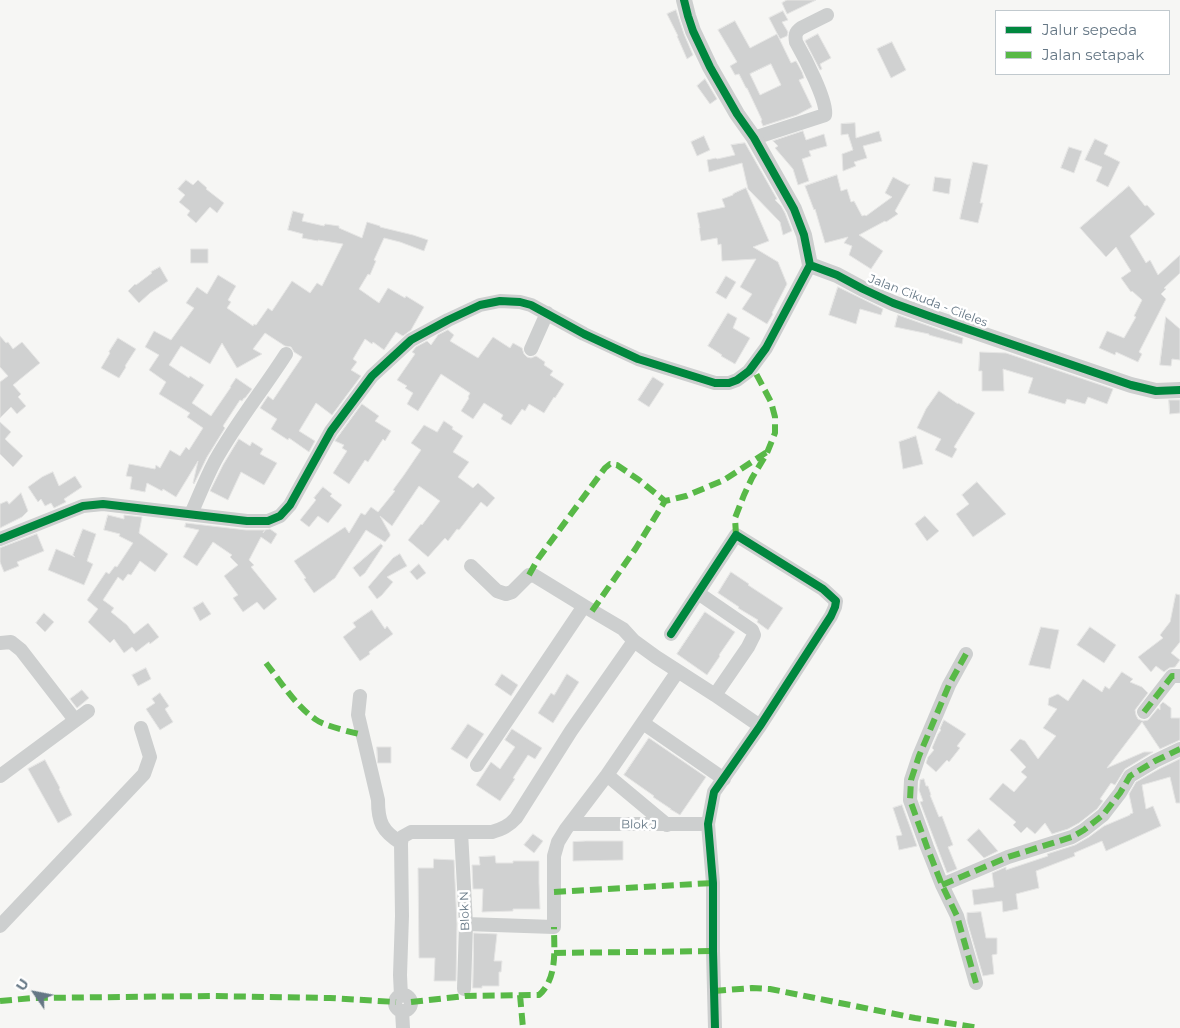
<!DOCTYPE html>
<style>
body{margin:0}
#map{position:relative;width:1180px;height:1028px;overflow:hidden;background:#f6f6f4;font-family:Montserrat,sans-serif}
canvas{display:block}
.legend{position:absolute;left:995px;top:10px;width:175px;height:65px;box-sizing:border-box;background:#fff;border:1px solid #c1c9ce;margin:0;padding:6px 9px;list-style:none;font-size:15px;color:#657785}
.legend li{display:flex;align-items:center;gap:10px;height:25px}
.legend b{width:25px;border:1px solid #c1c9ce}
.north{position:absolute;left:10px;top:968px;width:50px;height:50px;-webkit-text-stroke:4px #fff;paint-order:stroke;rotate:303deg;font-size:14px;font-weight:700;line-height:20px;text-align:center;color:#657785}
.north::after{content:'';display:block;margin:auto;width:18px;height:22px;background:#657785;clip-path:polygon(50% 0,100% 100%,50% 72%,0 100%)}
</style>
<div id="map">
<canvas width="1180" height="1028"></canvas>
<ul class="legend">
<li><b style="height:6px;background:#00873e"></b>Jalur sepeda</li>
<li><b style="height:6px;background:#58b947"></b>Jalan setapak</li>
</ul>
<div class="north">U</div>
</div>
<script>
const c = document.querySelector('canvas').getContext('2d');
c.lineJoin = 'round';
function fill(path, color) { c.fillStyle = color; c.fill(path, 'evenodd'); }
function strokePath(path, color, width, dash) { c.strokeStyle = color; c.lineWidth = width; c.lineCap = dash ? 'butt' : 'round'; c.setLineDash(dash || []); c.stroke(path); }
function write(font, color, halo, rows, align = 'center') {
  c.font = font + ' Montserrat,sans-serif'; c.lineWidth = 5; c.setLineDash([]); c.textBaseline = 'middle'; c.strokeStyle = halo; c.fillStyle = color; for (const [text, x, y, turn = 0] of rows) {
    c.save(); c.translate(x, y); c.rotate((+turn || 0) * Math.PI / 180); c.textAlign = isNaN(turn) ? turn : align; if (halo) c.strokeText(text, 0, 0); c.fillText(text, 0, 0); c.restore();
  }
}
const building = new Path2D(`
 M787 0H816L787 14 782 3Z
 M676 10 684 34 693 55 687 59 677 36H678L667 14Z
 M783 11 788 20 782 22 788 32 787 36 780 39 769 18Z
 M735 21 750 48 777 34 791 63 796 61 802 72 804 78 799 80 812 107 797 115 763 126 761 121 762 120 747 88H746L739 74 735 75 730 66 737 62 718 30ZM771 64 781 85 760 95 750 74Z
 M818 34 831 58 820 64 822 69 820 70 805 41Z
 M892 42 906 70 891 78 877 49Z
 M705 79 717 99 710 104 697 86Z
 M855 123 856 138 879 131 882 141 863 146 867 158 854 162 856 166 843 171 842 154 853 150 848 134 841 135V124Z
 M803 131 806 140 824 134 827 146 809 151 811 156 802 159 809 181 798 185 793 169 775 148 778 146 773 141Z
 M704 136 710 150 697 156 691 142Z
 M1095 139 1108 145 1104 154 1120 162 1108 187 1096 181 1102 167 1085 160Z
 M745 143 777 199 775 200 781 206 785 213 792 231 783 235 780 222 748 189 742 163 709 172 707 160 716 158 717 159 735 155 731 145Z
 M1069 147 1082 151 1074 173 1061 168Z
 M973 162 988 165 980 203H983L978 223 960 219Z
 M837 175 841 191 847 189 851 202 854 201 862 216 865 215 866 216 892 197 885 193 893 177 908 185 910 184 895 211 898 214 886 222 885 221 859 235 883 251 871 269 849 255 852 246 844 243 848 237 825 243 815 209 814 210 805 186Z
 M935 177 951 179 949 194 933 191Z
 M186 180 193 185 198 180 207 188 206 189 224 203 217 213 210 207 196 223 187 215 190 211 179 202 185 195 178 189Z
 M1129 186 1145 206 1147 205 1155 214 1130 236 1146 263 1150 260 1158 275 1180 255V273L1164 288 1166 289 1161 294 1166 299 1139 352 1142 354 1138 362 1116 352 1115 355 1099 348 1107 331 1124 338 1136 317 1134 316 1142 300 1132 291 1131 292 1121 278 1131 271 1116 247 1106 257 1080 228Z
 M746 188 769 241 753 247 778 262 787 284 772 313 773 314 767 324 742 309 752 294 740 287 756 259 722 261 721 244 718 245 717 238 701 241 699 228H700L697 213 725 207 722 199 733 195V194Z
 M293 211 304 214 302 221 324 226 325 224 339 226V228L362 238 367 222 380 226V227L413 235 428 240 424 251 400 242 384 238 374 260 376 261 370 275 368 274 359 289 379 303 388 288 405 298 406 296 424 307 411 330 403 336 396 332 384 350 373 342 372 344 365 339 353 359 357 362 351 370 361 376 332 415 316 403 299 431 315 441 309 452 289 438 288 440 271 429 277 419 260 408 268 396 273 400 302 357 294 352 291 347 285 346 265 333 253 349 262 354 237 368 222 343 210 364 181 346 169 365 189 378 190 376 204 385 192 403 211 416 231 387H230L236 378 252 389 245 398H244L242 401 240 400 223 426 225 428 207 457 194 484 193 483 198 461 176 497 163 489 162 491 147 483 145 492 130 489 132 477 126 476 129 464 155 469 156 465 160 468 170 450 180 456 186 447 189 450 203 428 187 417 190 413 159 394 166 382 149 370 159 355 145 347 154 331 171 340 194 308 186 303 197 287 207 294 218 275 236 286 228 300 231 302 227 308 253 326 254 324 256 325 268 308 272 311 292 281 310 293 317 283 322 286 343 244 318 240V241L302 238 303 234 288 230Z
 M191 249H208V263H191Z
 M160 267 168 281 150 293 139 303 128 291 135 284 136 285 152 273 151 272Z
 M726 276 736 282 726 299 716 293Z
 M838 287 883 309 881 315 860 309 856 324 829 315Z
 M728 313 737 318 733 328 750 338 735 364 721 356 722 355 708 346Z
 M898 315 963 338 962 344 929 335V334L895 327Z
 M1166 317 1180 329V360L1172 359 1171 366 1160 365Z
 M448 330 454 335 450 341 478 358 493 337 510 348 513 343 522 348 524 354 527 357 531 358 536 356 545 362 544 365 553 371 550 375 564 384 555 398 554 397 544 413 529 404 525 411 522 409 511 425 501 419 503 415 484 403 473 419 461 411 469 398 468 397 470 393 441 374 418 411 407 404 413 393 405 388 407 386 397 380 415 354 412 352 416 347 427 341 431 345 438 335Z
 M0 336 6 343 8 342 13 349 22 342 40 363 13 385 21 394 18 397 26 406 17 414 11 407 0 418V382L8 376 0 367Z
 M118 338 136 349 125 366 126 367 119 378 101 368 110 353 109 352Z
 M980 352 1006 353 1113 389 1107 404 1088 397 1085 404 1067 399 1065 404 1028 393 1033 378 1003 369 1004 391H982V371H979Z
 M653 377 664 384 649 407 638 400Z
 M939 391 958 404V403L975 413 954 447 957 449 952 458 935 450 941 439 917 428 926 409Z
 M1169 400H1180V413L1170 414Z
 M362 404 379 416 375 421 391 431 385 441 383 439 368 462 365 460 349 484 333 473 347 451 342 448 344 445 335 441Z
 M444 421 453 427 452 429 463 436 453 452 469 462 458 477 473 488 478 483 495 498 487 507 481 502 459 530 457 529 448 541 445 538 428 557 408 540 421 524 422 525 440 501 419 486 392 526 380 516 390 534V536L385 542 366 530 335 578 314 593 304 579 306 578 294 561 345 527 349 533 361 513 365 515 371 507 378 512 395 491 393 490 404 475 421 450 411 443 424 425 437 432Z
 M0 422 11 432 5 439 23 456 13 467 0 454Z
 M916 436 923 464 903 469 899 442Z
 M239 439 250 446 252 442 263 449 260 454 277 463 264 485 241 472 228 500 210 491 223 465Z
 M53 472 59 486 75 476 82 487 64 499 66 502 54 508 51 503 45 506 41 499 38 502 28 487 42 477Z
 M977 482 1006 514 973 537 956 514 969 504 962 495Z
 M323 487 332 494 330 496 342 505 328 523 318 516 309 527 300 520 316 500 314 498Z
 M21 493 28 511 22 517 0 528V504L7 501 9 504Z
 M108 515 124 519V515L142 517 139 533 168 554 155 572 140 561 131 575 128 574 123 581 118 577 103 600 114 608 111 612 127 625 134 634 148 623 159 637 150 644 149 642 136 652 132 647 124 653 114 639 110 643 88 622 98 609 87 600 106 572 109 574 115 566 117 567 133 543 119 536 120 534 104 530Z
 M925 516 939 531 927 541 915 524Z
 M186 523 246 530H265L263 533 265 530 270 529 277 534 271 544 261 537 249 560 254 565 251 567 277 599 264 610 257 602 243 612 233 598 238 595 224 576 238 565 230 557 232 555 213 542 197 566 183 557 199 530 185 527Z
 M83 529 96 534 87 561 93 564 84 585 48 570 56 549 75 557 73 555Z
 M37 534 44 551 17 562 19 566 4 572 0 562V548Z
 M381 544 383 546 365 573 360 577 353 568Z
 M400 554 407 566 387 577 393 582 382 595 377 599 368 587 393 558Z
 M419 564 426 573 417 580 410 572Z
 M731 572 749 584 748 585 783 608 768 630 757 622 758 620 738 608 739 607 718 593Z
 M1176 594 1180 595V642L1171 653 1180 660 1175 667 1169 668 1164 672 1156 666 1151 672 1138 657 1163 638 1160 635 1170 622Z
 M203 602 211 614 200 621 193 608Z
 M372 610 385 629 387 626 393 634 369 652 370 654 360 661 343 637 356 627 353 623Z
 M705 612 735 632 719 655 720 656 707 675 677 654Z
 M44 613 54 622 45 632 36 623Z
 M1041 627 1059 630 1050 669 1029 665Z
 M1090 627 1116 645 1104 663 1077 645Z
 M146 668 151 679 138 686 132 675Z
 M1122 672 1133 679 1130 682 1142 687 1148 693 1135 710 1136 715 1138 719 1143 721 1148 720 1158 708 1160 710V705L1163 702 1171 708V718H1180V740L1160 749 1142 722 1107 768 1144 752H1153L1125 769 1115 785 1111 783 1100 799 1103 801 1097 809 1079 823 1068 829 1052 834 1045 823 1035 834 1027 827 1021 833 1013 825 1016 822 989 799 1003 783 1014 792 1027 777 1021 772 1026 767 1010 750 1020 739 1025 741 1038 759 1056 736 1043 728 1057 709 1048 705 1049 698 1058 694 1068 701 1083 679 1102 692 1105 686 1109 689Z
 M502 674 518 685 511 696 495 685Z
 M567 674 579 682 553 723 538 713 551 693 554 695Z
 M82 690 89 698 77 708 70 699Z
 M160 693 169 706 165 709 173 722 160 730 146 709 155 703 152 699Z
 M944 720 966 734 957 746 960 748 949 762 947 760 936 772 926 763 928 757 934 750 932 748 938 734 941 730 940 729Z
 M468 724 484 734 467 759 451 749Z
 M512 729 542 748 535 759 528 755 513 778 515 779 500 801 476 785 491 762 500 769 515 747 505 740Z
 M649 738 706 777 680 815 670 809H671L653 797 654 796 624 775Z
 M377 747H391V763H378Z
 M1180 759V803H1176L1170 777 1142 785 1146 809 1153 806 1161 826 1106 851 1102 841 1074 853 1075 856 1036 871 1039 888 1016 894 1018 909 1003 912 1002 901 974 905 972 890 994 887 992 873 1006 867V870L1048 856 1047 854 1075 845 1089 837 1104 826 1130 815V814L1133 813 1129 794 1136 782 1159 769Z
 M45 760 60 788 59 789 72 815 58 823 28 769Z
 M924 779 926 786H928L931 795H930L939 817 942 816 953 845 948 847 957 869 947 873 920 802 923 801 919 790 920 782V780Z
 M902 805 917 846 899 850 896 836 902 835 893 808Z
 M979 829 998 851 984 858 967 840Z
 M533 834 543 841 534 853 524 845Z
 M586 841H623V860L573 861V842Z
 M495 856 496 863H513V861H539V883L540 909H513V911L482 912 483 889H473L472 865H480L479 857Z
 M434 859 454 860 457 924 456 981H434L435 958H419L418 868H433Z
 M981 912 986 938H997V954L992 955 994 974 983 976 967 921V913Z
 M474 933 497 934 494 961H502L501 972H499V986H482V988H473Z`);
fill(building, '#d0d1d1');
strokePath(building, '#e5e5e4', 1);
strokePath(new Path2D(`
 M754 138 825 115C828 102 804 56 796 42 795 36 795 32 801 28L827 15
 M531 349 547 313
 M191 514C199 496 206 478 215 461 236 423 263 390 286 354
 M0 539 83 506 103 504 247 521H268L280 516 290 505 331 431 372 376 411 340 448 320 480 305 500 301 520 302 531 305 584 334 638 359 715 383H729L737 380 749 371 766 348 810 265
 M471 566 497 591 506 594 512 592 529 575 535 576 584 606
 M698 593 749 628 752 630 754 635 748 647 715 695
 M671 634 736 535 823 589 836 601 835 607 831 616 760 726 714 792 708 824 713 883V951L715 1028
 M0 643 11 642 21 650 75 720
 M966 654 949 685 919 756 911 780 910 800 927 847 942 885 957 916 976 983
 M360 696 358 715 378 800C378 822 382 831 401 843
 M1144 712 1172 676H1180
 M643 723 724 779
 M477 765 584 606 623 629 634 641
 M607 775 667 825
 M0 776 88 711
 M571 824H708
 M461 832 466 924 464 989
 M942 885 1008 857 1072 837 1084 830 1103 815 1120 793 1130 776 1155 761 1180 749
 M466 924 554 927V856L558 842 566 829 607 775 678 671
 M0 926 144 774 150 757 141 728
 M395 1003a8 8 0 1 1 16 0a8 8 0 1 1-16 0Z
 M401 996 400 975 402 916 401 843 402 837 411 832H492C502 829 509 826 516 818L571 731 634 641 656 657 715 695 760 726
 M402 1011 403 1028`), '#cdcfcf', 14);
strokePath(new Path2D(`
 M684 0 688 16 693 31 710 67 737 114 754 138 794 209 804 235 810 265 837 275 863 289 893 303 929 316 1131 385 1156 391 1180 390`), '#cdcfcf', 16);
strokePath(new Path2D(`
 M736 535 735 518 744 495 752 478 767 453 775 433V417L771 402 752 366
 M529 575 538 559 605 468 610 464 617 465 639 480 665 501 686 496 724 480 767 452
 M592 611 636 548 665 501
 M966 654 949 685 919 756 911 780 910 800 927 847 942 885 957 916 976 983
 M266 663C281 682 295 705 315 719 324 726 351 732 363 735
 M1144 712 1172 676H1180
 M942 885 1008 857 1072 837 1084 830 1103 815 1120 793 1130 776 1155 761 1180 749
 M554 892 713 883
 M554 953 713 951
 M714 991 752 988 770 989 915 1018 980 1028
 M520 995 523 1028
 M0 1001 33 998 210 996 330 998 396 1002
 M411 1002 465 996 539 995C558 978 554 949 554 927`), '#58b947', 6, [12, 6]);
strokePath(new Path2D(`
 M684 0 688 16 693 31 710 67 737 114 754 138 794 209 804 235 810 265 837 275 863 289 893 303 929 316 1131 385 1156 391 1180 390
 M0 539 83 506 103 504 247 521H268L280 516 290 505 331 431 372 376 411 340 448 320 480 305 500 301 520 302 531 305 584 334 638 359 715 383H729L737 380 749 371 766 348 810 265
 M671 634 736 535 823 589 836 601 835 607 831 616 760 726 714 792 708 824 713 883V951L715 1028`), '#00873e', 8);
write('12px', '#657785', '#fff', [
 ["Jalan Cikuda - Cileles",928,301,21],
 ["Blok J",639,825,1],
 ["Blok N",465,911,-92]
]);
</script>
